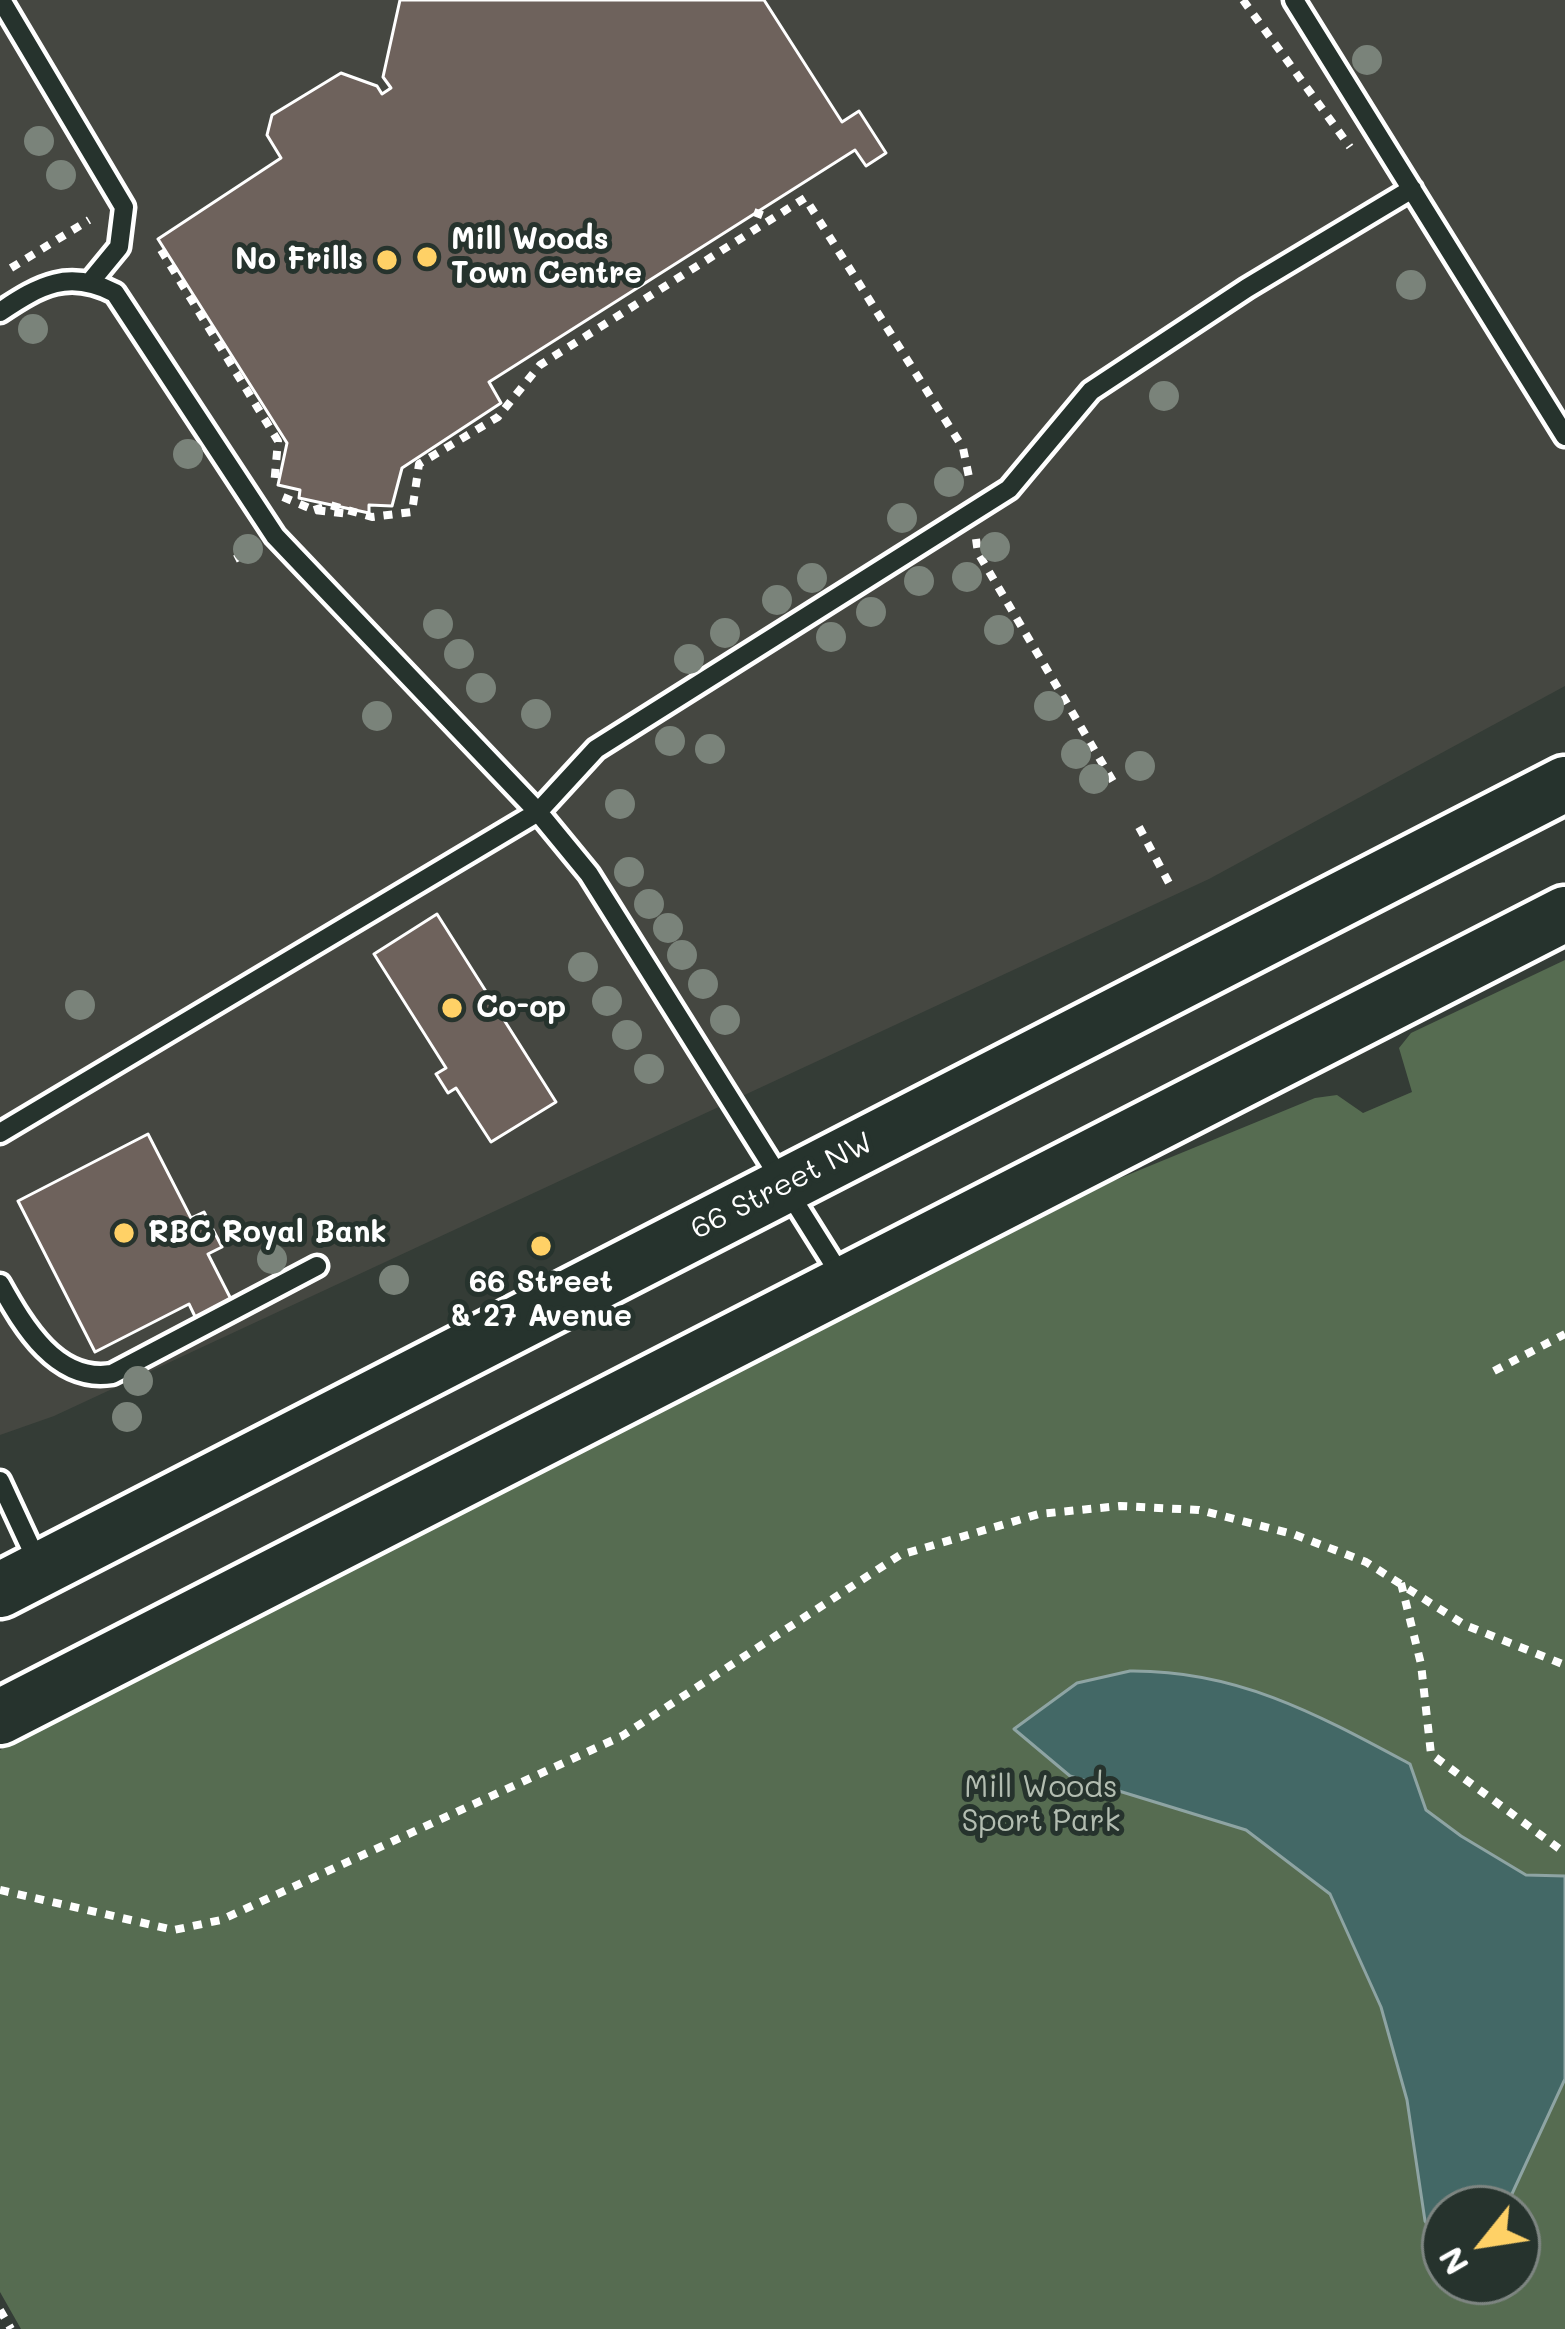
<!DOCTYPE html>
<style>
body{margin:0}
#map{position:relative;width:1565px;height:2329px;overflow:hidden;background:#343c36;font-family:Mali,sans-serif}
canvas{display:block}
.north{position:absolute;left:1421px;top:2185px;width:120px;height:120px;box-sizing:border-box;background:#26332d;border:3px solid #7d8581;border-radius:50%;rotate:240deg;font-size:33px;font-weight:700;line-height:48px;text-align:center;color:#fff}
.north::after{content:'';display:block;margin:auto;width:42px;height:54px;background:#ffd166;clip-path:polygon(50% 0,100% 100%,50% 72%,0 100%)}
</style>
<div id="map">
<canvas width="1565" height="2329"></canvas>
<div class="north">N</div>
</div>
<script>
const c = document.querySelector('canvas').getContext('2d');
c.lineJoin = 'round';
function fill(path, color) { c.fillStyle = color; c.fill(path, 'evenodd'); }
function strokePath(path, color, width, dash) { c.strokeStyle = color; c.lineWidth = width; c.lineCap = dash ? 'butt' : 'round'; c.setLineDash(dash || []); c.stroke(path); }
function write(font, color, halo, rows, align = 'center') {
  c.font = font + ' Mali,sans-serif'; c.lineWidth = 10; c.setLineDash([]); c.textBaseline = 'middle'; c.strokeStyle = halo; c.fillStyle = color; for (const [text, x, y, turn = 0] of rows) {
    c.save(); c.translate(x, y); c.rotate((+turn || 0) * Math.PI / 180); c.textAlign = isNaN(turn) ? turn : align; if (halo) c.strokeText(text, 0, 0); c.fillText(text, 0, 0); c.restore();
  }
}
fill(new Path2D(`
 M0 0H1565V686L1209 879 54 1416 0 1435Z`), '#454741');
fill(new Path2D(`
 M1565 960V2329H21L0 2292V1750L1113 1181 1315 1098 1337 1095 1363 1113 1412 1092 1399 1048 1411 1033ZM1445 2209H1517V2281H1445Z`), '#566c51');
const water = new Path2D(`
 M1130 1671C1237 1670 1317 1714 1410 1764L1426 1810 1461 1836 1526 1875 1565 1876V2079L1505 2209H1445V2248L1425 2221 1407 2100 1381 2007 1330 1894 1246 1830 1070 1776 1014 1729 1077 1683Z`);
fill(water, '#436866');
strokePath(water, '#8ea4a3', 3);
const building = new Path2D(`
 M400 0H764L842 122 859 111 886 153 866 166 855 150 489 382 501 403 402 468 392 506 369 505V513L299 498 300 490 278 485 287 443 158 239 281 158 267 135 272 115 341 73 377 86 382 94 391 88 383 77Z
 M437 914 556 1102 491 1142 456 1088 448 1093 436 1074 446 1068 374 954Z
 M148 1134 191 1218 204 1212 222 1247 208 1254 236 1309 200 1327 189 1304 95 1352 18 1201Z`);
fill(building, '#6e625c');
strokePath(building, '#fff', 3);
const lane = new Path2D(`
 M1 0 124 207 119 247 91 281
 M1294 0 1565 436
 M0 312C40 285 69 269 115 293L275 536 538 812 589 874 843 1279
 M0 1133 538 812 596 749 1009 489 1091 391 1247 288 1412 189
 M0 1284C24 1327 57 1383 112 1374L317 1266
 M0 1481 38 1563`);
const secondary = new Path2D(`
 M0 1590 1565 784
 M0 1717 1565 914`);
strokePath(lane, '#fff', 27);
strokePath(secondary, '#fff', 63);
strokePath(new Path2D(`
 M1243 0 1350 147
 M754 212 770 218
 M161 250 278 441 274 486
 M11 268 89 220
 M283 497 314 510 349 514
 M314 510 330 505 372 517 412 512 419 464 498 417 540 365 805 198 963 448 970 482
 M976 539 978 553 1114 783
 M235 559 255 549
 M1139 827 1169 883
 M1494 1371 1565 1334
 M1401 1583 1421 1664 1431 1754 1565 1853
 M0 1890 174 1930 221 1920 622 1736 900 1555 1039 1514 1120 1506 1199 1510 1293 1534 1366 1562 1465 1625 1565 1665
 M0 2310 11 2329`), '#fff', 8, [9, 9]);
strokePath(lane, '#26332d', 18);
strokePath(secondary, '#26332d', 54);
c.fillStyle = '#7a837a';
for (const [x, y] of [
 [1367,60],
 [39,141],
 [61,175],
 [1411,285],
 [33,329],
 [1164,396],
 [188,454],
 [949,482],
 [902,518],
 [995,547],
 [248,549],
 [967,577],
 [812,578],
 [919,581],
 [777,600],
 [871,612],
 [438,624],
 [999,630],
 [725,633],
 [831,637],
 [459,654],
 [689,659],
 [481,688],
 [1049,706],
 [536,714],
 [377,716],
 [670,741],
 [710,749],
 [1076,754],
 [1140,766],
 [1094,779],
 [620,804],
 [629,872],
 [649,904],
 [668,928],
 [682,955],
 [583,967],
 [703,984],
 [607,1001],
 [80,1005],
 [725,1020],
 [627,1035],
 [649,1069],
 [272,1259],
 [394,1280],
 [138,1381],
 [127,1417]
]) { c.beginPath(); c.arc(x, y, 15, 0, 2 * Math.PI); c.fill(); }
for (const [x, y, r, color] of [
 [427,257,12,"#ffd166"],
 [387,260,12,"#ffd166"],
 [452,1008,12,"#ffd166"],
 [124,1233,12,"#ffd166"],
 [541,1246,12,"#ffd166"]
]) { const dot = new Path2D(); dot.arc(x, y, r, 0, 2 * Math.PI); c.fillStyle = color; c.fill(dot); strokePath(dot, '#26332d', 4.5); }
write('bold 30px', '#fff', '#26332d', [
 ["Mill Woods",451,240],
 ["Town Centre",451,274],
 ["No Frills",363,260,"right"],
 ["Co-op",476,1008],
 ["RBC Royal Bank",148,1233],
 ["66 Street",541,1283,"center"],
 ["& 27 Avenue",541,1317,"center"]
], 'left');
write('30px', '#fff', '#26332d', [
 ["66 Street NW",782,1186,-27]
]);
write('30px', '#b3bdb1', '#26332d', [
 ["Mill Woods",1041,1788],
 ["Sport Park",1041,1822]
]);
</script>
